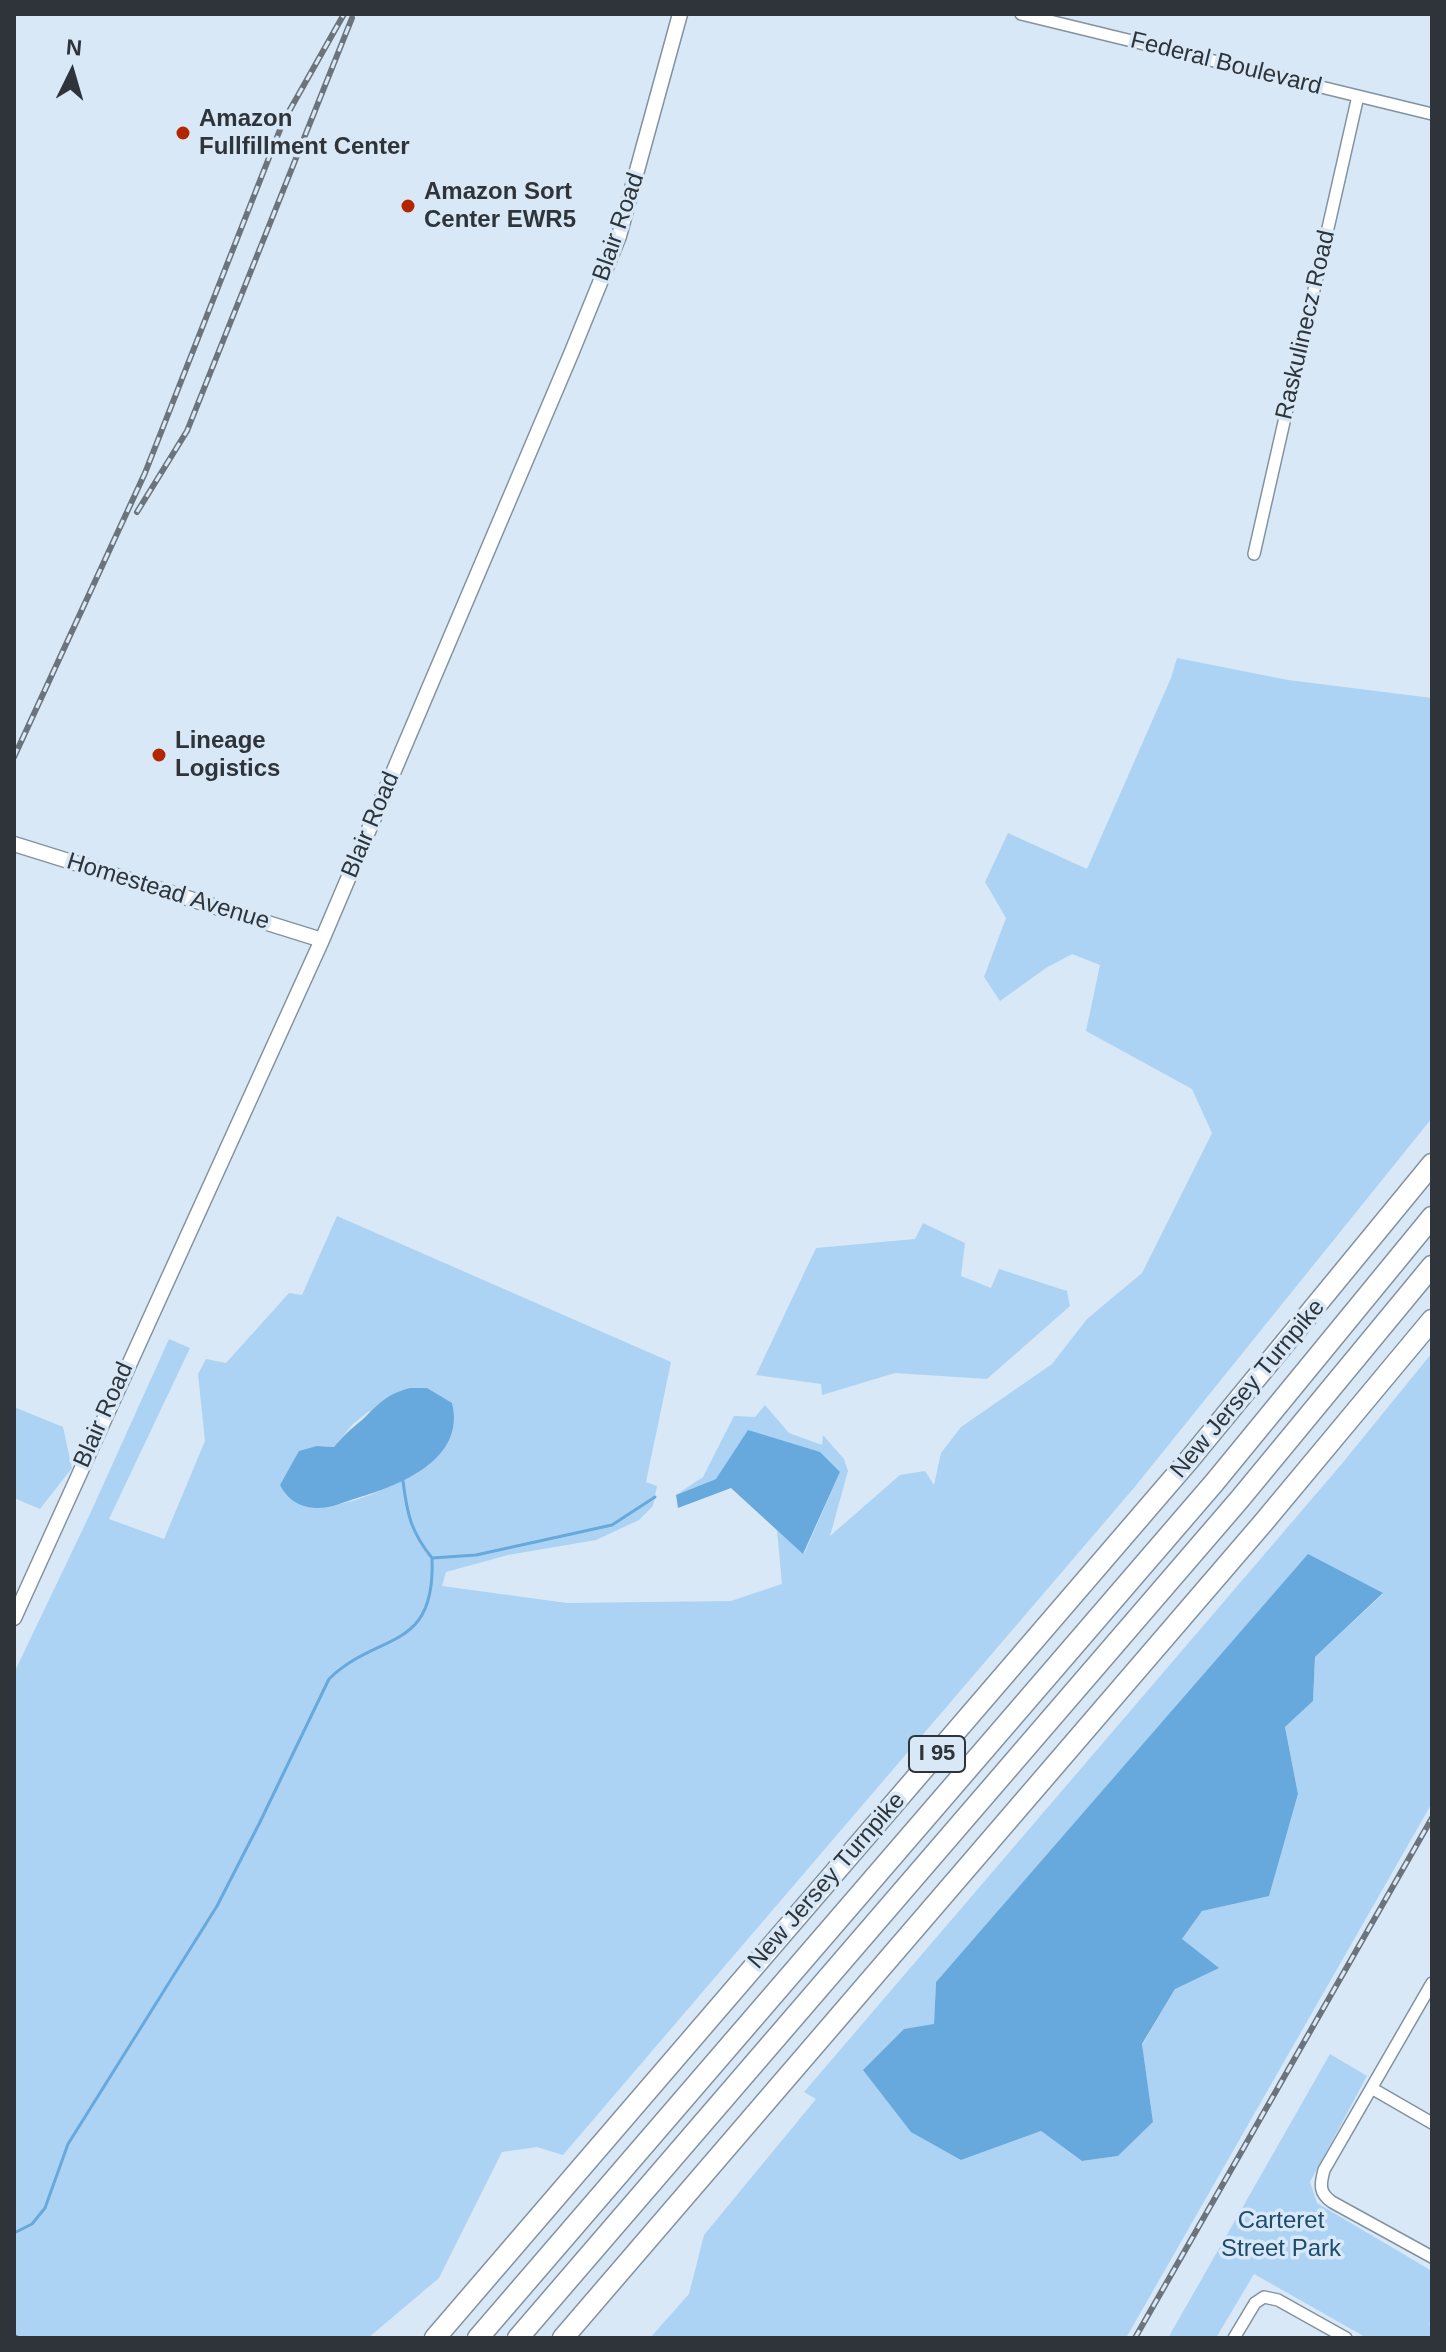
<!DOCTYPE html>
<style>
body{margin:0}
#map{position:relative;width:1446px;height:2352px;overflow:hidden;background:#d8e8f6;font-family:Helvetica,sans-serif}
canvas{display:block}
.frame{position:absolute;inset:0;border:16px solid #2e343a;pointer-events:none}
.north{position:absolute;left:32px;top:32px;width:80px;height:80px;-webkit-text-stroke:6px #d8e8f6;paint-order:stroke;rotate:5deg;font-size:22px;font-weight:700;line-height:32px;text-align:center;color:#2e343a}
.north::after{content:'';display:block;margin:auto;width:28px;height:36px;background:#2e343a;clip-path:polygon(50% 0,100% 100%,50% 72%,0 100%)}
</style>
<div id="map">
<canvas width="1446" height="2352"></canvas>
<div class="frame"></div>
<div class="north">N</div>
</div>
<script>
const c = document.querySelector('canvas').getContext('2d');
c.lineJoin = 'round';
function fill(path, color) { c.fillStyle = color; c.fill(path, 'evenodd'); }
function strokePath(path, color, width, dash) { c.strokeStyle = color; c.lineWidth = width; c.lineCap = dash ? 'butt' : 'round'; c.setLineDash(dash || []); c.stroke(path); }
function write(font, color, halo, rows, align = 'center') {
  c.font = font + ' Helvetica,sans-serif'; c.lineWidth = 7; c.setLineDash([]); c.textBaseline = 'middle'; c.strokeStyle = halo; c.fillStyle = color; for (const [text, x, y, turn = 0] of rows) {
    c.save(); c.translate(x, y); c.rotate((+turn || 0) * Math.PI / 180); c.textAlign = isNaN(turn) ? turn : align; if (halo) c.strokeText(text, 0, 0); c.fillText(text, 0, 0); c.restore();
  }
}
fill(new Path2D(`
 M1177 658 1288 680 1432 698V1118L1133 1489 563 2155 537 2147 502 2152 439 2278 368 2338H14V1673L90 1514 169 1339 190 1348 109 1519 164 1539 205 1441 198 1374 206 1359 226 1363 289 1293 302 1295 337 1216 671 1362 646 1482 657 1486 653 1506 639 1520 596 1540 508 1555 446 1572 442 1586 567 1603 731 1601 782 1584 777 1530 804 1554 840 1472 716 1479 676 1495 703 1477 734 1416 755 1417 765 1405 789 1433 822 1445 823 1435 844 1459 848 1471 830 1536 900 1475 925 1471 934 1485 941 1453 961 1427 1052 1364 1087 1319 1142 1273 1212 1133 1192 1089 1086 1031 1100 965 1072 954 1046 968 1000 1001 984 977 1006 918 985 882 1008 833 1087 869 1171 678ZM369 1411 430 1464C395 1486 309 1533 280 1485L286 1476 317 1446 334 1447 352 1425Z
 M923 1223 965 1243 961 1276 991 1288 999 1269 1067 1291 1070 1306 987 1379 895 1373 822 1395 821 1384 756 1375 816 1248 915 1239Z
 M1432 1353V1803L1126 2338H650L689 2294 704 2235 816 2099 804 2092 1340 1466ZM1308 1555 1383 1594 1315 1657 1313 1701 1285 1727 1298 1794 1269 1895 1202 1911 1182 1939 1175 1989 1142 2045 1153 2122 1118 2156 1082 2161 1041 2131 961 2160 934 2024 936 1982Z
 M14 1407 63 1427 72 1468 40 1509 14 1498Z
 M1330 2054 1367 2076 1310 2182 1317 2203 1432 2271V2319L1429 2324 1432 2326V2338H1367L1254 2274 1216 2338H1168Z`), '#acd3f4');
fill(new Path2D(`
 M410 1388H427L452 1403C466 1459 401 1485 357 1498 344 1502 329 1509 315 1508 299 1507 287 1499 280 1485L299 1451 317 1446 334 1447C343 1436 351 1429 362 1420 380 1403 385 1395 410 1388Z
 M748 1430 820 1452 840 1472 803 1554 731 1488 678 1508 676 1495 716 1479Z
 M1308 1554 1383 1593 1315 1657 1313 1701 1285 1727 1298 1794 1269 1896 1202 1911 1182 1939 1219 1968 1175 1989 1142 2044 1153 2122 1118 2156 1082 2161 1041 2131 961 2160 911 2132 863 2070 904 2029 934 2024 936 1982Z`), '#67a9dc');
strokePath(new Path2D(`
 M403 1481C407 1514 411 1532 432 1558L476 1555 612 1525 655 1497
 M14 2233 32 2224 45 2208 68 2144 217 1906 259 1824 329 1679C378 1631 436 1653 432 1558`), '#67a9dc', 3);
const minor = new Path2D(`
 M1021 14 1432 114
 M1254 554 1358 96
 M1432 1983 1324 2170C1320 2185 1319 2193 1332 2202L1432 2257
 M1373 2089 1432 2123
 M1234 2338 1255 2303 1264 2297 1278 2300 1346 2338`);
const tertiary = new Path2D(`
 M14 844 322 940
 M14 1618 322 940 571 354 619 236 680 14`);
const motorway = new Path2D(`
 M435 2338 1189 1460 1432 1164
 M478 2338 1214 1483 1432 1217
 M518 2338 1239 1500 1432 1266
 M563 2338 1263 1523 1432 1320`);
strokePath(minor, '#83929f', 14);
strokePath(tertiary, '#83929f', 17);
strokePath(motorway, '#83929f', 23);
strokePath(minor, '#fff', 11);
strokePath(tertiary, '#fff', 14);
strokePath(motorway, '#fff', 20);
const rail = new Path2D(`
 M137 512 187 431 352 18
 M14 757 145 473 283 122 344 14
 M14 2337 16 2338
 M1135 2338 1432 1818`);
strokePath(rail, '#6b747d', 6);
strokePath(rail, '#d8e8f6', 3, [9]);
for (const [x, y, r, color] of [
 [183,133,8,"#b22702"],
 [408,206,8,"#b22702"],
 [159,755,8,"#b22702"]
]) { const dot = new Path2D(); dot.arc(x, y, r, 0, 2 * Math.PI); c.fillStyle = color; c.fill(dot); strokePath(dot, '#d8e8f6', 3); }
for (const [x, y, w] of [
 [937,1754,56]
]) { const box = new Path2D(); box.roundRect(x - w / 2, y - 18, w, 36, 6); c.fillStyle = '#d8e8f6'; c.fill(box); strokePath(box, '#2e343a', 2); }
write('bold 22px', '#2e343a', null, [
 ["I 95",937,1754]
]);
write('24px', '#2e343a', '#d8e8f6', [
 ["Federal Boulevard",1226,64,14],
 ["Blair Road",619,227,-71],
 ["Raskulinecz Road",1306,325,-77],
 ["Blair Road",371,825,-67],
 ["Homestead Avenue",168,892,17],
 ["New Jersey Turnpike",1248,1389,-50],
 ["Blair Road",104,1415,-66],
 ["New Jersey Turnpike",827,1881,-49]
]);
write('bold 24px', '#2e343a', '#d8e8f6', [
 ["Amazon",199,119],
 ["Fullfillment Center",199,147],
 ["Amazon Sort",424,192],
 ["Center EWR5",424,220],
 ["Lineage",175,741],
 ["Logistics",175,769]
], 'left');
write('24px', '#1c4c6f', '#d8e8f6', [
 ["Carteret",1281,2221],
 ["Street Park",1281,2249]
]);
</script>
